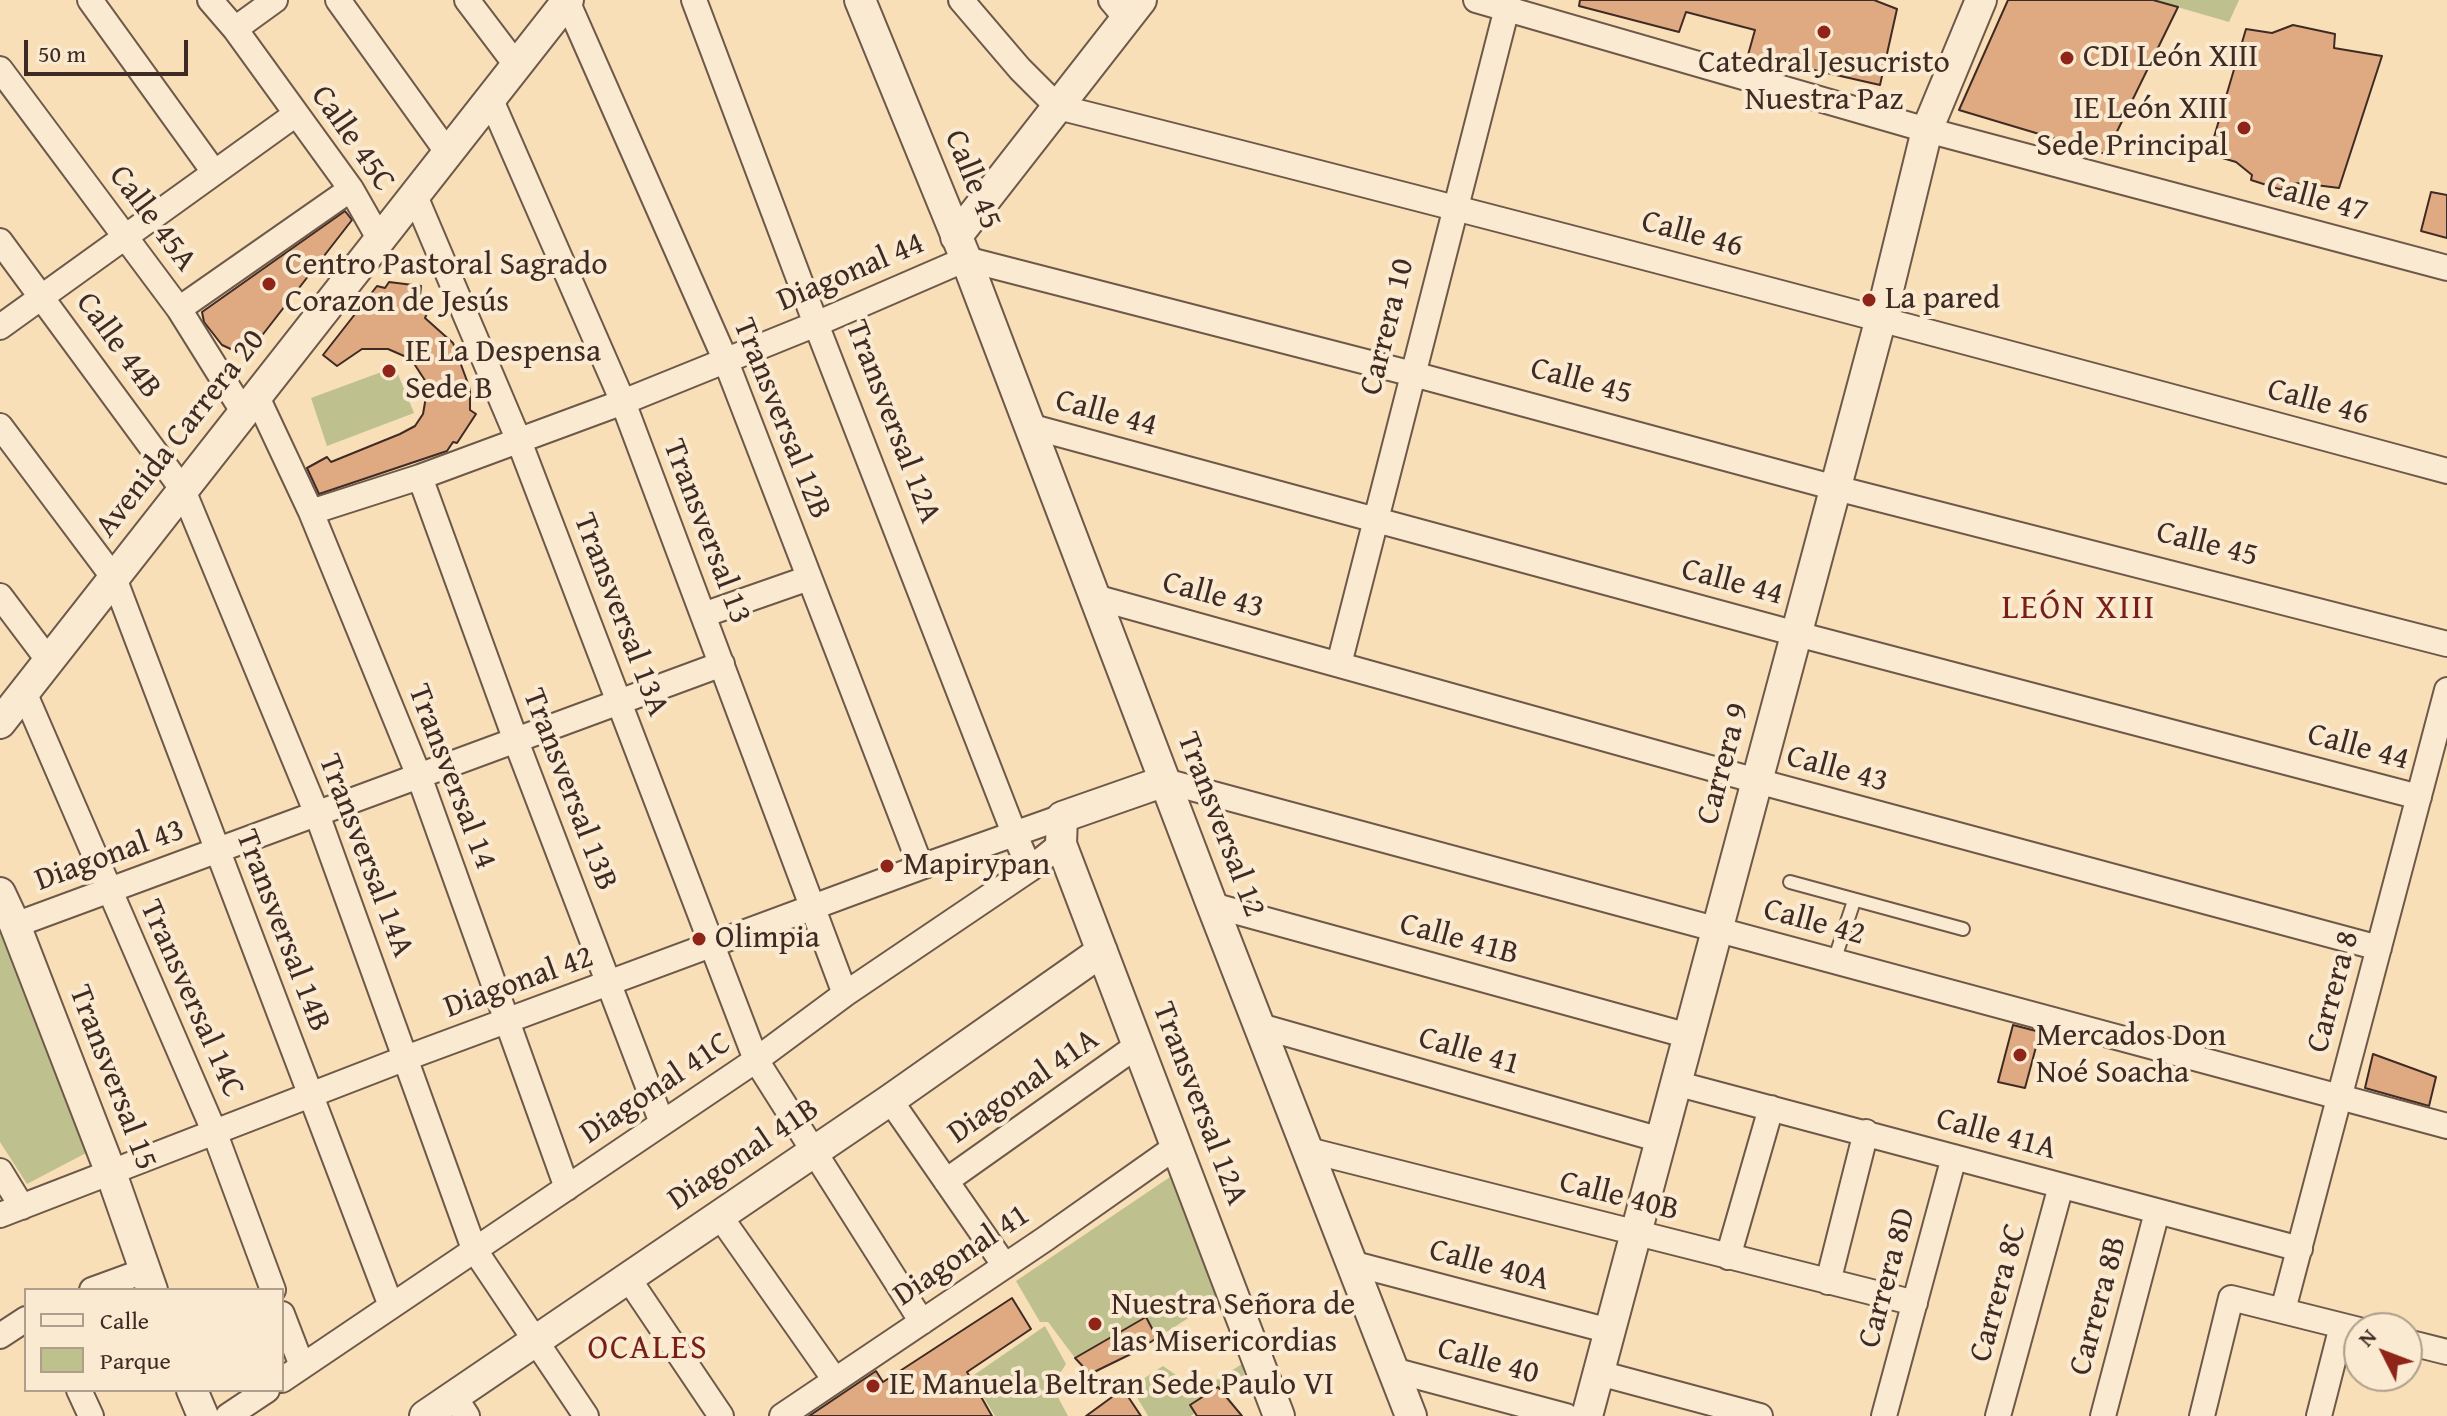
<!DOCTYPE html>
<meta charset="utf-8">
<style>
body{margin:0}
#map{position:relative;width:2447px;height:1416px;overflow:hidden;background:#f8dfb8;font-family:"Gentium Book Plus",serif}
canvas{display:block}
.legend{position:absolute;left:24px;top:1288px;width:260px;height:104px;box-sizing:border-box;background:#faead1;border:2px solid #af9e8c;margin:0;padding:10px 14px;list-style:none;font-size:24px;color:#3f2b24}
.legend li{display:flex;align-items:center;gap:16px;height:40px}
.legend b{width:40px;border:2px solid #af9e8c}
.north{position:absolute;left:2343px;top:1312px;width:80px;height:80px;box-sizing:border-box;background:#faead1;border:2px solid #af9e8c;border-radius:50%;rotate:312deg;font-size:22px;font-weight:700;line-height:32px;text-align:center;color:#3f2b24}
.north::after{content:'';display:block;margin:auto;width:28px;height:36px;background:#8f2418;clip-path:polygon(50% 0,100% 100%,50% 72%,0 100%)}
.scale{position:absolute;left:24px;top:40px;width:164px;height:36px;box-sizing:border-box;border:4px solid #3f2b24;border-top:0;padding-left:10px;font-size:24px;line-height:28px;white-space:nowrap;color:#3f2b24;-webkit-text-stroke:6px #faead1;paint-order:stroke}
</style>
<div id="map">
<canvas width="2447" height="1416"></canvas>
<ul class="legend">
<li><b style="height:10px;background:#faead1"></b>Calle</li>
<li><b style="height:22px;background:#bec18e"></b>Parque</li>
</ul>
<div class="north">N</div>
<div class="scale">50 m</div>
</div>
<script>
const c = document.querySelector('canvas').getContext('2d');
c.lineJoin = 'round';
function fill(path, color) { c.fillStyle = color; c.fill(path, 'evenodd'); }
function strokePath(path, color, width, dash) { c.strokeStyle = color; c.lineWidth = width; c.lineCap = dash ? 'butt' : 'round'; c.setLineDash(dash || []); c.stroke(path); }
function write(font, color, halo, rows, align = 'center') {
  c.font = font + ' "Gentium Book Plus",serif'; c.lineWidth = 8; c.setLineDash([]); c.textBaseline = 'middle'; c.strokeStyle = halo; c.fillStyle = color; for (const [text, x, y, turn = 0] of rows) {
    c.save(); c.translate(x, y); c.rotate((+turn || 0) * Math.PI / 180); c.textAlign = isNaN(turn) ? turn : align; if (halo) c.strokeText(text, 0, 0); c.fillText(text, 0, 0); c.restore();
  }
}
fill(new Path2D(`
 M2153 0H2239L2229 22Z
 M395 367 414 413 327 446 311 398Z
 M0 923 86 1153 27 1184 0 1142Z
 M1173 1175 1220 1298 1157 1338 1146 1318 1075 1358 1048 1322H1040L1016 1281Z
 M1045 1326 1066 1364 1052 1386 1068 1416H995L971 1377Z
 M1242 1364 1245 1378 1221 1390 1218 1387 1190 1405 1195 1413 1191 1416H1148L1131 1387 1163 1366 1199 1391Z`), '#bec18e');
const building = new Path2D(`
 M1580 0H1874L1897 9 1880 85 1748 55 1755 30 1686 12 1679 32 1579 6Z
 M2008 0H2153L2178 7 2106 154 1959 110Z
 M2293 25 2335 34 2334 48 2382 56 2339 188 2300 183 2283 185 2282 190 2251 180 2252 175 2236 162 2209 154 2246 29 2272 33Z
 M2431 192 2447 195V238L2421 231Z
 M345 211 352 220 246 356 222 345 204 322 202 312Z
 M389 282 421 286 420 296 433 299 425 318 453 343 470 389V410L476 414 457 443 453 442 447 451 319 494 307 468 327 457 331 462 400 434 415 426 423 414 428 385 411 359 388 349H362L337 366 323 355 377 286 385 288Z
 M2013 1025 2040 1032 2025 1088 1998 1082Z
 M2373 1054 2436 1077 2429 1106 2365 1088Z
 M1012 1298 1031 1329 967 1372 992 1416H809L876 1371 883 1382Z
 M1146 1317 1157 1338 1135 1352 1090 1374 1075 1358Z
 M1218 1387 1242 1416H1197L1190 1405Z
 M1123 1389 1141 1416H1086Z`);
fill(building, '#dfaa81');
strokePath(building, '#3f2b24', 2);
const service = new Path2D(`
 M1790 882 1963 929
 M1834 961 1854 901`);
const minor = new Path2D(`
 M90 0 214 172
 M210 0 235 29 351 189 380 240
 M338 0 448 153
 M467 0 517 66
 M694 0 816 324 1014 833 1030 869
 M961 0 1020 69 1058 107C1522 223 1985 346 2447 471
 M1111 0 1127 19
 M1476 0 1927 130 2447 268
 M567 1 725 359 921 867
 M235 29 275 0
 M0 69 179 309 244 413
 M491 100 623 402 845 994
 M415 196 519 441 756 1060 922 1322
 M0 241 183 490 317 814 474 1249 586 1416
 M179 309 351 189
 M0 327 296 114
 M257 397 311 512 419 776 567 1188
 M0 426 114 578 391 1306
 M1029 426 1797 634 2419 797
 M420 477 516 741 662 1123
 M311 512 420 477 623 402 816 324 966 259 1413 374 1836 488 2447 644
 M0 596 49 661
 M1095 597 1757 781 2379 948
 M703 615 809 578
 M1339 664 1507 8
 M24 692 214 1131 273 1290
 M1165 781 2447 1126
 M1212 905 1689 1036
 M15 925 722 664
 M1260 1026 1661 1140
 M1675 1083 2300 1249
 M890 1100 1005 1266
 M1308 1150 1915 1303
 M0 1171 22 1207
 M946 1181 1138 1045
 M0 1215 406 1058 921 867 1062 817
 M719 1215 835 1380
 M1728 1257 1771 1108
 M1351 1263 1610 1331
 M628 1278 721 1416
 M1828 1282 1866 1132
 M92 1290 144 1271
 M2283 1310 2447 690
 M282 1314 302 1366
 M0 1336 26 1319
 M2407 1342 2447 1352
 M1393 1370 1566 1416
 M1599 1373 1760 1416
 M282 1380 756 1060 845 994 1030 869 1061 844
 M79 1390 91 1416
 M454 1396 467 1416
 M228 1416 267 1390
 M782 1416 1045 1239 1177 1146
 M1884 1416 1954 1157
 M1998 1416 2061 1186
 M2103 1416 2157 1212
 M2202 1416 2231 1298 2359 1330
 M2319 1416 2342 1326`);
const tertiary = new Path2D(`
 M860 0 966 259 1212 905 1411 1416
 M956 237 1141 0
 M0 723 568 0
 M1165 781 1062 817 1061 844 1279 1416
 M0 893 15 925 111 1173 152 1290
 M192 1390 203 1416
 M425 1416 890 1100 1102 951
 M1587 1416 1881 318 1927 130 1981 0`);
strokePath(service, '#6d5849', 16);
strokePath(minor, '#6d5849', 28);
strokePath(tertiary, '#6d5849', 34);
strokePath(service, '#faead1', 12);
strokePath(minor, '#faead1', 24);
strokePath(tertiary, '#faead1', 30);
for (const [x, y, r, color] of [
 [1824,32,8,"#8f2418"],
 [2067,58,8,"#8f2418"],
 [2244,128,8,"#8f2418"],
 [269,284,8,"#8f2418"],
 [1869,300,8,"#8f2418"],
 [389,371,8,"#8f2418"],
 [887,866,8,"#8f2418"],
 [699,939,8,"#8f2418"],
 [2020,1055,8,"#8f2418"],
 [1095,1324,8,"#8f2418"],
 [873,1386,8,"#8f2418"]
]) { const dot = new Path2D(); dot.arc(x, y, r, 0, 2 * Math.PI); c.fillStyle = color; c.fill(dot); strokePath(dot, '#faead1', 3); }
write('32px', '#3f2b24', '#faead1', [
 ["CDI León XIII",2083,58],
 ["Catedral Jesucristo",1824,64,"center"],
 ["Nuestra Paz",1824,101,"center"],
 ["IE León XIII",2228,110,"right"],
 ["Sede Principal",2228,147,"right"],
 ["Centro Pastoral Sagrado",285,266],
 ["Corazon de Jesús",285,303],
 ["La pared",1885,300],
 ["IE La Despensa",405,353],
 ["Sede B",405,390],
 ["Mapirypan",903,866],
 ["Olimpia",715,939],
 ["Mercados Don",2036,1037],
 ["Noé Soacha",2036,1074],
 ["Nuestra Señora de",1111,1306],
 ["las Misericordias",1111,1343],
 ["IE Manuela Beltran Sede Paulo VI",889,1386]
], 'left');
write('32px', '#3f2b24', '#faead1', [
 ["Calle 45C",352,139,55],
 ["Calle 45",972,180,68],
 ["Calle 47",2317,200,15],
 ["Calle 45A",152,219,53],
 ["Calle 46",1692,235,15],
 ["Diagonal 44",851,273,-23],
 ["Carrera 10",1388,327,-76],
 ["Calle 44B",118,346,54],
 ["Calle 45",1581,382,15],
 ["Calle 46",2318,403,15],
 ["Calle 44",1106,414,15],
 ["Transversal 12B",781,419,68],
 ["Transversal 12A",892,422,69],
 ["Avenida Carrera 20",181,434,-52],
 ["Transversal 13",706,532,69],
 ["Calle 45",2207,545,14],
 ["Calle 44",1732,583,15],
 ["Calle 43",1213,596,15],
 ["Transversal 13A",620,615,69],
 ["Calle 44",2358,748,15],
 ["Carrera 9",1724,764,-75],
 ["Calle 43",1837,770,15],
 ["Transversal 14",451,777,69],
 ["Transversal 13B",569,790,69],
 ["Transversal 12",1220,825,69],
 ["Diagonal 43",110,856,-20],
 ["Transversal 14A",365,856,69],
 ["Calle 42",1814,923,15],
 ["Transversal 14B",282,931,69],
 ["Calle 41B",1459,940,15],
 ["Diagonal 42",519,983,-20],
 ["Carrera 8",2334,992,-75],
 ["Transversal 14C",191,999,66],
 ["Calle 41",1469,1052,16],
 ["Transversal 15",112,1078,69],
 ["Diagonal 41A",1024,1087,-35],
 ["Diagonal 41C",656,1089,-34],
 ["Transversal 12A",1199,1104,69],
 ["Calle 41A",1996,1135,15],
 ["Diagonal 41B",744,1155,-34],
 ["Calle 40B",1619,1197,14],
 ["Diagonal 41",962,1256,-34],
 ["Calle 40A",1489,1266,15],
 ["Carrera 8D",1888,1278,-75],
 ["Carrera 8C",1999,1293,-75],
 ["Carrera 8B",2099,1306,-75],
 ["Calle 40",1488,1362,15]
]);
c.letterSpacing = '2px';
write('34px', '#7a1f14', '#faead1', [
 ["LEÓN XIII",2079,609],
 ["OCALES",648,1349]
]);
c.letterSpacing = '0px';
</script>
